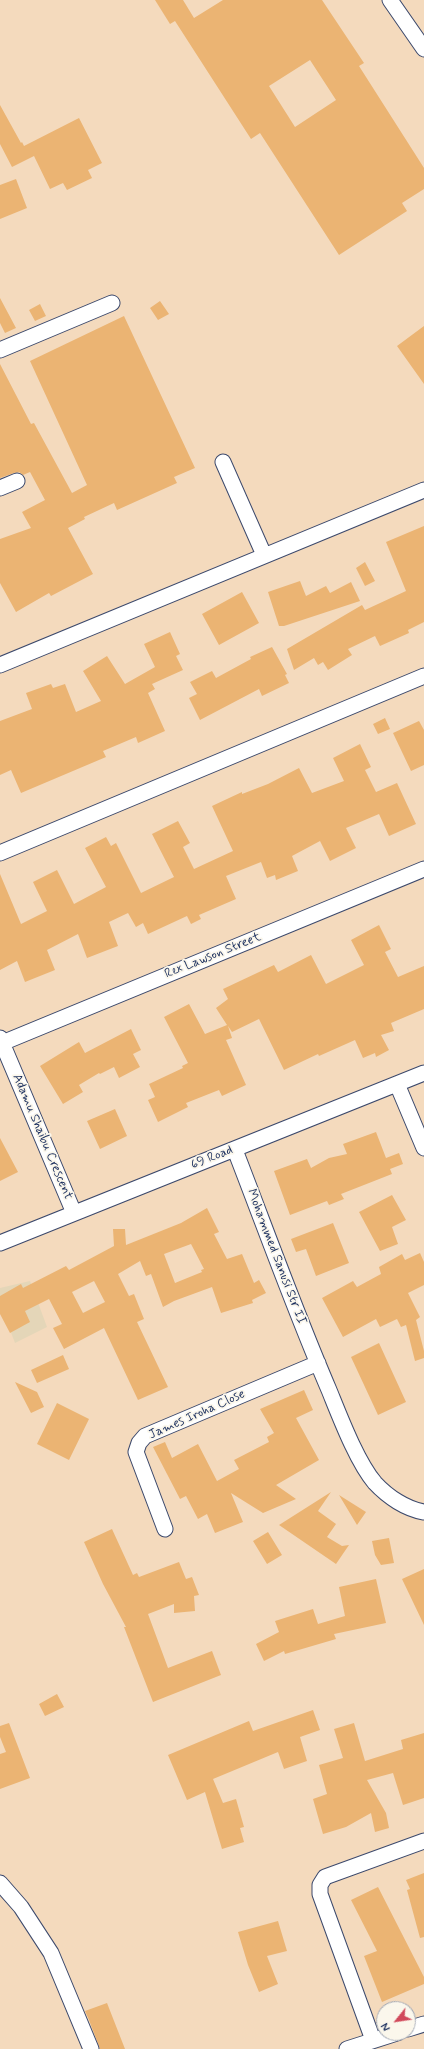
<!DOCTYPE html>
<style>
body{margin:0}
#map{position:relative;width:424px;height:2049px;overflow:hidden;background:#f4dabd;font-family:Mynerve,sans-serif}
canvas{display:block}
.north{position:absolute;left:376px;top:2001px;width:40px;height:40px;box-sizing:border-box;background:#fbf7ec;border:1px solid #a1a7b3;border-radius:50%;rotate:240deg;font-size:11px;font-weight:700;line-height:16px;text-align:center;color:#1b2f5e}
.north::after{content:'';display:block;margin:auto;width:14px;height:18px;background:#d1495b;clip-path:polygon(50% 0,100% 100%,50% 72%,0 100%)}
</style>
<div id="map">
<canvas width="424" height="2049"></canvas>
<div class="north">N</div>
</div>
<script>
const c = document.querySelector('canvas').getContext('2d');
c.lineJoin = 'round';
function fill(path, color) { c.fillStyle = color; c.fill(path, 'evenodd'); }
function strokePath(path, color, width, dash) { c.strokeStyle = color; c.lineWidth = width; c.lineCap = dash ? 'butt' : 'round'; c.setLineDash(dash || []); c.stroke(path); }
function write(font, color, halo, rows, align = 'center') {
  c.font = font + ' Mynerve,sans-serif'; c.lineWidth = 3.5; c.setLineDash([]); c.textBaseline = 'middle'; c.strokeStyle = halo; c.fillStyle = color; for (const [text, x, y, turn = 0] of rows) {
    c.save(); c.translate(x, y); c.rotate((+turn || 0) * Math.PI / 180); c.textAlign = isNaN(turn) ? turn : align; if (halo) c.strokeText(text, 0, 0); c.fillText(text, 0, 0); c.restore();
  }
}
fill(new Path2D(`
 M30 1281 47 1327 15 1343 0 1304V1288Z`), '#e4d6b8');
fill(new Path2D(`
 M155 0H183L194 18 223 0H322L364 63 359 66 424 168V189L402 203 407 211 339 255 260 133 251 139 175 21 170 24ZM310 60 336 100 295 127 269 86Z
 M0 105 21 143 22 142 24 146 79 118 102 163 88 170 92 178 67 190 63 183 50 189 34 156 12 167 0 144Z
 M16 179 27 208 0 219V185Z
 M0 298 16 328 5 333 0 323Z
 M160 301 169 314 158 320 150 308Z
 M40 304 46 316 35 321 29 310Z
 M124 316 195 468 174 477 177 483 117 510 114 503 84 517 85 519 68 528 93 574 51 596 49 593 16 612 0 583V539L31 528 22 512 45 500 30 472 23 475 19 472 14 473 0 478V364L31 424 34 423 72 493 87 485 30 361Z
 M424 326V384L397 346Z
 M424 526V622L408 630 409 633 380 646 375 636 348 649 352 655 328 670 323 662 318 665 314 658 294 670 287 649 362 605 365 610 406 591 386 542Z
 M365 562 375 581 365 586 356 568Z
 M300 581 306 596 326 586 330 593 351 582 360 601 284 626H279L268 592Z
 M242 592 259 623 219 645 202 614Z
 M170 632 180 654 176 656 183 670 152 684 155 689 148 693 165 731 138 743 136 737 103 751 106 757 21 793 11 770 0 775V721L32 709 26 693 51 684 53 688 65 684 76 712 101 701 83 671 107 656 125 684 155 667 144 644Z
 M272 647 287 674 285 675 289 683 262 696 259 689 200 720 189 698 197 694 190 682 212 671 216 678 251 659 250 657Z
 M385 718 390 729 378 734 373 724Z
 M419 721 424 730V765L411 771 393 733Z
 M360 744 371 767 365 770 376 792 397 783 416 824 389 836 379 814 346 828 356 848 330 861 320 841 292 856 298 871 276 880 275 875 267 878 261 862 226 876 236 899 199 915 201 919 191 924 187 916 148 934 143 923 136 927 128 913 109 922 118 946 87 958 78 934 47 950 55 970 25 982 17 961 0 970V874L21 924 47 911 33 882 57 870 74 904 106 887 85 848 106 837 111 846 116 843 141 893 174 877 152 834 178 821 190 843 183 847 194 869 233 851 212 806 242 792V794L268 784 299 768 312 793 344 781 333 758Z
 M379 925 391 949 385 952 398 977 424 966V1009L391 1023 394 1031 381 1035 389 1050 376 1057 375 1053 363 1058 355 1040 319 1056 318 1054 284 1070 259 1019 232 1032 228 1026 232 1038 226 1040 246 1085 222 1096 219 1090 186 1103 188 1107 158 1122 148 1100 155 1097 149 1084 183 1068 182 1066 188 1063 164 1017 189 1004 205 1034 227 1025 216 1008 228 999 223 989 274 965 278 972 311 955 326 984 364 965 351 940Z
 M131 1029 141 1050 133 1054 140 1067 119 1078 114 1067 100 1074 99 1073 79 1085 83 1092 63 1104 40 1066 79 1042 85 1053Z
 M115 1109 127 1136 100 1149 87 1121Z
 M376 1132 386 1158 399 1153 403 1164 390 1169 392 1174 341 1194 344 1199 329 1205 327 1201 290 1215 274 1171 307 1159 311 1168 329 1158 347 1154 343 1144Z
 M0 1138 18 1172 0 1181Z
 M392 1195 406 1220 392 1227 398 1244 380 1251 359 1212Z
 M207 1208 219 1232 214 1234 227 1259 242 1254 254 1283 259 1280 266 1293 252 1300 253 1303 221 1313 212 1287 174 1301 163 1307 151 1274 146 1276 140 1261 118 1274 129 1296 134 1294 144 1319 137 1322 168 1387 138 1400 104 1328 64 1349 53 1328 62 1324 49 1299 25 1311 30 1322 10 1333 0 1314V1296L21 1284 23 1288 66 1266 69 1270 114 1246 113 1229H125L126 1245 181 1223ZM191 1244 204 1269 201 1270 202 1272 175 1283 164 1254ZM94 1281 105 1302 83 1313 72 1292Z
 M333 1223 349 1263 316 1276 306 1249 296 1252 291 1239Z
 M420 1253 424 1262V1285L408 1293 420 1317 416 1320 424 1351V1358L415 1361 406 1325 401 1327 397 1319 380 1327 376 1319 343 1337 322 1298 353 1281 357 1287 381 1274 379 1267 402 1254 405 1260Z
 M379 1343 406 1402 378 1415 351 1357Z
 M63 1355 69 1369 37 1383 31 1370Z
 M15 1382 37 1392 44 1407 31 1413Z
 M304 1390 313 1410 296 1418 319 1460 276 1485 296 1499 263 1513 231 1493 243 1522 215 1533 207 1514 198 1519 186 1496 180 1499 153 1447 165 1442 172 1458 198 1444 217 1481 239 1469 234 1460 269 1442 267 1437 274 1433 260 1409Z
 M57 1403 89 1419 69 1460 37 1444Z
 M331 1492 318 1511 336 1524 327 1537 342 1546 349 1545 336 1564 279 1525Z
 M339 1495 366 1512 357 1525Z
 M112 1529 133 1575 137 1573 139 1577 179 1562 186 1579 192 1577 199 1595 194 1596 195 1611 174 1613V1604L148 1614 168 1668 212 1651 221 1675 153 1702 124 1627H126L103 1584 84 1542Z
 M268 1532 282 1555 267 1564 253 1541Z
 M389 1538 394 1563 381 1565 375 1555 372 1541Z
 M424 1569V1625L402 1579Z
 M376 1579 386 1623 334 1634 336 1639 285 1654 284 1651 264 1661 256 1644 279 1632 275 1621 313 1609 318 1624 345 1616 339 1587Z
 M57 1694 64 1707 45 1716 39 1704Z
 M313 1710 320 1730 300 1737 307 1761 284 1769 278 1752 213 1779 223 1803 236 1799 244 1827 240 1828 244 1842 222 1849 205 1792 187 1800 168 1755 249 1721 253 1731Z
 M9 1723 30 1778 0 1789V1754L6 1752 0 1737V1726Z
 M354 1723 365 1761 403 1749 401 1740 424 1733V1798L403 1805 393 1773 367 1780 386 1813 389 1828 375 1832 371 1813 346 1827 323 1834 313 1799 327 1794 319 1765 343 1758 334 1729Z
 M424 1873V1937L420 1938 407 1890 410 1889 406 1880Z
 M378 1887 424 1977V1984L382 2002 364 1956 377 1951 351 1900Z
 M278 1921 287 1951 267 1956 278 1984 259 1992 248 1965 238 1932Z
 M107 2003 125 2049H100L89 2020 85 2011Z`), '#ebb473');
const street = new Path2D(`
 M390 0 424 49
 M0 350 112 303
 M223 462 264 555
 M0 488 17 481
 M0 665 424 490
 M0 853 424 676
 M0 1038 74 1213
 M2 1043 424 869
 M397 1084 424 1148
 M235 1150C266 1230 295 1311 329 1390 340 1417 357 1462 375 1483 388 1497 406 1509 424 1512
 M0 1243 424 1073
 M165 1529 136 1452 139 1443 145 1436 318 1363
 M0 1883 21 1907 51 1953 91 2049
 M408 2029 424 2024
 M373 2040 320 1894V1885L325 1877 424 1841
 M347 2049 397 2033`);
strokePath(street, '#3c496c', 17);
strokePath(street, '#fff', 15);
write('13px', '#1b2f5e', '#fbf7ec', [
 ["Rex Lawson Street",213,956,-22],
 ["Adamu Shaibu Crescent",42,1137,67],
 ["69 Road",212,1158,-22],
 ["Mohammed Sanusi Str II",276,1257,69],
 ["James Iroha Close",197,1415,-24]
]);
</script>
